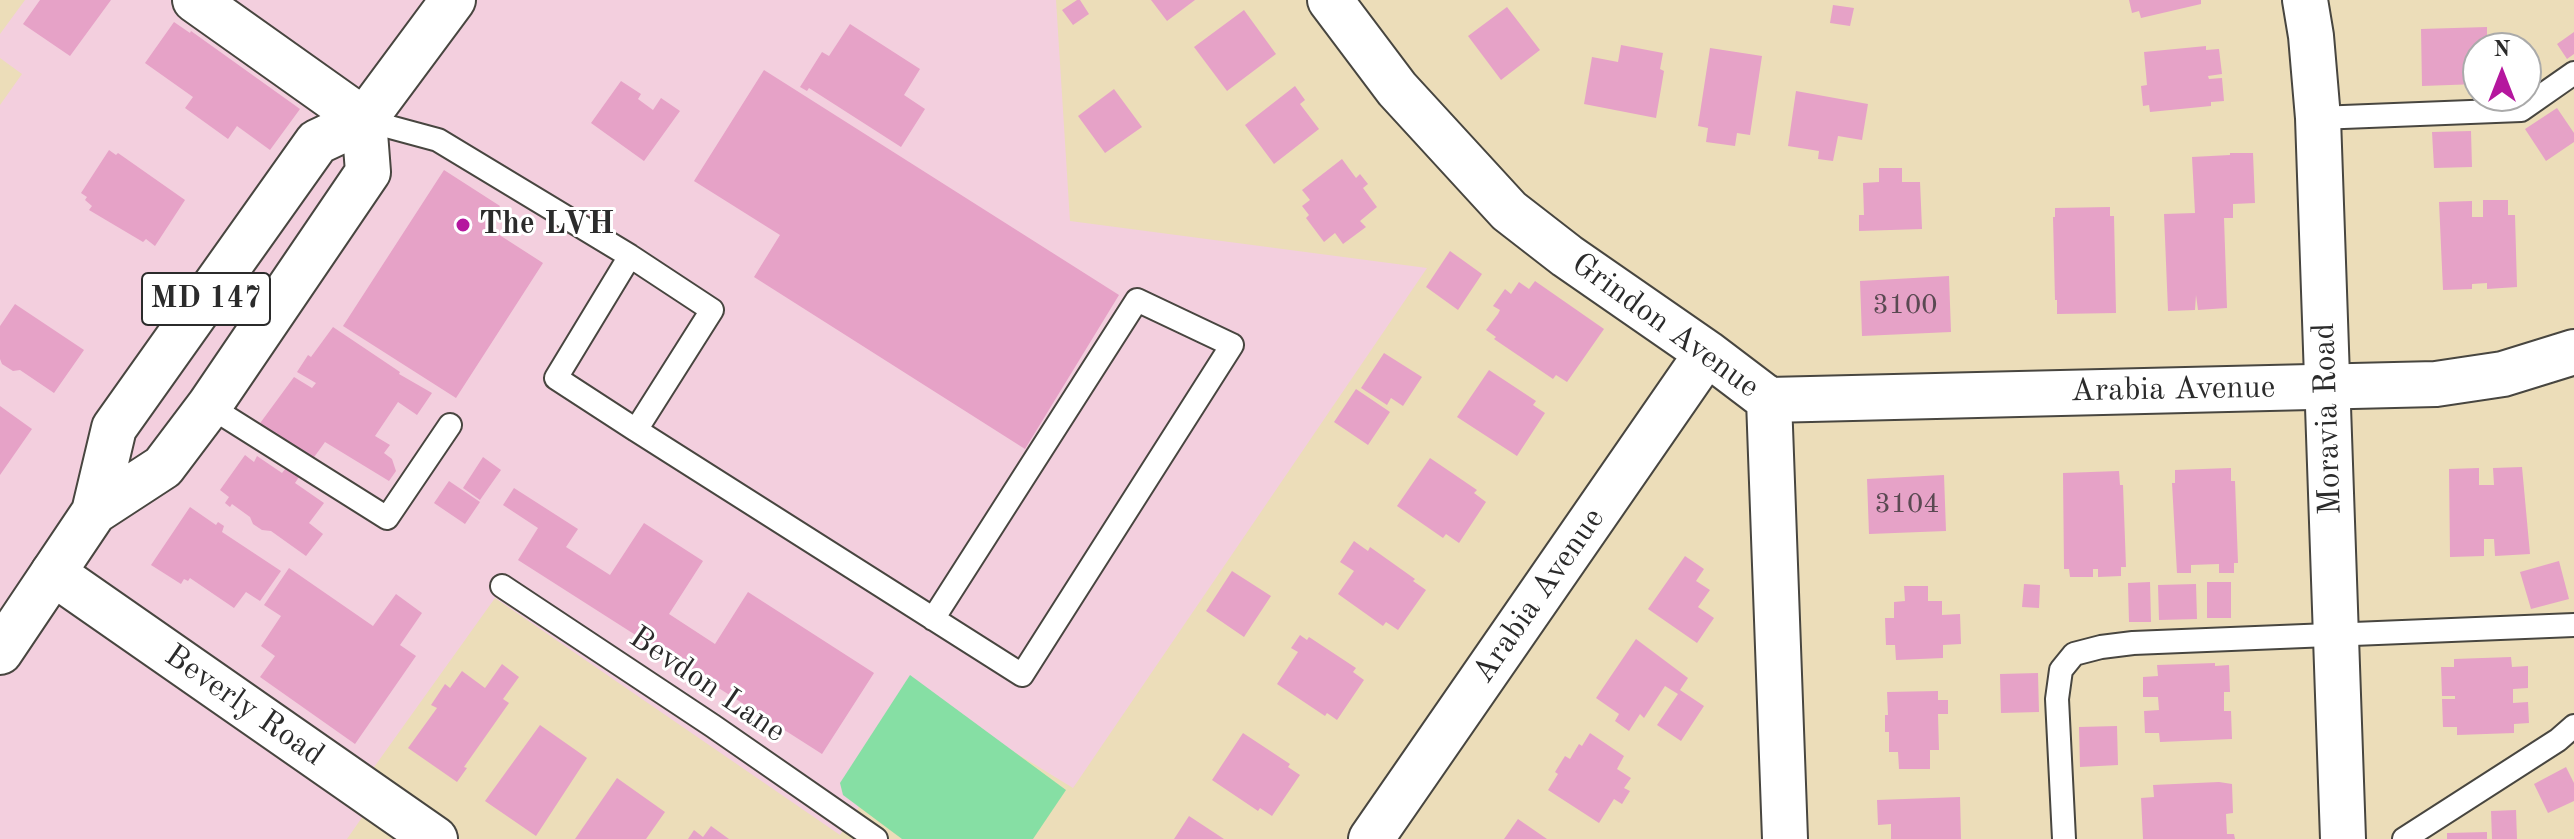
<!DOCTYPE html>
<style>
body{margin:0}
#map{position:relative;width:2574px;height:839px;overflow:hidden;background:#ecddb9;font-family:"Old Standard TT",serif}
canvas{display:block}
.north{position:absolute;left:2462px;top:32px;width:80px;height:80px;box-sizing:border-box;background:#fff;border:2px solid #aaa;border-radius:50%;rotate:0deg;font-size:22px;font-weight:700;line-height:32px;text-align:center;color:#2b2b2b}
.north::after{content:'';display:block;margin:auto;width:28px;height:36px;background:#b5179e;clip-path:polygon(50% 0,100% 100%,50% 72%,0 100%)}
</style>
<div id="map">
<canvas width="2574" height="839"></canvas>
<div class="north">N</div>
</div>
<script>
const c = document.querySelector('canvas').getContext('2d');
c.lineJoin = 'round';
function fill(path, color) { c.fillStyle = color; c.fill(path, 'evenodd'); }
function strokePath(path, color, width, dash) { c.strokeStyle = color; c.lineWidth = width; c.lineCap = dash ? 'butt' : 'round'; c.setLineDash(dash || []); c.stroke(path); }
function write(font, color, halo, rows, align = 'center') {
  c.font = font + ' "Old Standard TT",serif'; c.lineWidth = 6; c.setLineDash([]); c.textBaseline = 'middle'; c.strokeStyle = halo; c.fillStyle = color; for (const [text, x, y, turn = 0] of rows) {
    c.save(); c.translate(x, y); c.rotate((+turn || 0) * Math.PI / 180); c.textAlign = isNaN(turn) ? turn : align; if (halo) c.strokeText(text, 0, 0); c.fillText(text, 0, 0); c.restore();
  }
}
fill(new Path2D(`
 M25 0H1056L1070 221 1427 268 1073 788 931 701 840 835 495 598 357 791 372 803 347 839H0V105L22 74 0 58V34Z`), '#f3cfde');
fill(new Path2D(`
 M910 675 1066 790 1033 839H902L843 795 840 783Z`), '#86dfa4');
fill(new Path2D(`
 M40 0H111L70 56 23 24Z
 M1077 0H1080L1089 14 1073 25 1062 10Z
 M1151 0H1195L1167 21Z
 M2129 0H2201V4L2141 18 2139 11 2132 13Z
 M1833 5 1854 8 1850 26 1830 23Z
 M1507 7 1540 50 1501 80 1468 36Z
 M1244 10 1276 54 1227 91 1194 47Z
 M174 22 190 33 191 31 300 109 270 150 237 126 228 139 185 108 193 97 145 63Z
 M850 24 920 69 904 95 925 109 901 147 809 88 807 91 800 87 822 52 829 56Z
 M2487 27V48H2478V84L2422 86 2421 29Z
 M2574 32V54L2567 59 2557 44Z
 M1621 45 1663 53 1660 69 1664 71 1656 118 1584 104 1592 57 1618 62Z
 M2206 46V50L2219 49 2222 74 2208 76 2209 79 2222 78 2224 101 2211 102V106L2150 112 2149 105 2143 106 2141 86 2147 85 2144 52Z
 M1710 48 1762 56 1750 135 1737 133 1735 146 1706 142 1708 128 1698 126Z
 M764 70 1119 295 1025 449 754 277 780 235 694 181Z
 M621 81 641 94 638 99 653 110 661 98 680 111 644 161 591 123Z
 M1295 86 1305 100 1300 104 1319 129 1274 164 1245 125Z
 M1114 89 1142 127 1105 153 1078 116Z
 M1796 91 1868 104 1862 140 1838 136 1833 161 1818 159 1819 151 1788 146Z
 M2557 108 2574 133V142L2546 161 2525 129Z
 M2471 131 2472 167 2434 168 2432 132Z
 M109 150 116 155 118 153 185 200 155 246 146 239 143 242 89 210 92 206 85 200 87 197 81 193Z
 M2230 153H2253L2255 203 2233 204V218H2224L2227 308 2198 310 2196 295 2195 310 2168 311 2164 214 2195 213 2192 157 2230 155Z
 M1342 159 1356 178 1360 174 1368 184 1363 188 1377 207 1360 221 1366 227 1343 244 1335 233 1324 242 1306 218 1309 215 1302 206 1310 200 1302 190Z
 M1879 168H1902V182H1920L1922 229 1859 231V215H1864L1863 183 1879 182Z
 M444 170 500 206 487 227 543 263 456 398 343 326Z
 M2483 200H2508V215H2515L2517 287 2487 289V283L2472 284V289L2443 290 2439 202 2472 201V217H2483Z
 M2110 207V216H2114L2116 313 2057 314V300H2055L2053 217H2055V208Z
 M1450 251 1482 274 1458 310 1426 287Z
 M1949 276 1951 332 1862 336 1860 281Z
 M1535 281 1604 329 1567 382 1556 375 1553 379 1494 339 1496 337 1486 330 1498 314 1500 310 1493 306 1505 289 1511 294 1519 282 1529 289Z
 M15 304 84 350 54 393 20 370 13 371 2 364 0 359V326Z
 M333 327 400 372 399 374 432 393 417 415 398 402 375 436 390 445 384 453 392 459 396 471 389 481 325 442 312 460 258 426 294 377 312 388 316 383 297 372 308 355 311 357Z
 M1384 353 1422 377 1403 406 1391 398 1387 405 1361 388Z
 M1489 370 1536 401 1533 405 1545 413 1517 456 1457 417Z
 M1356 389 1390 412 1368 445 1334 422Z
 M0 406 32 429 0 475Z
 M245 455 254 462 257 456 282 473 286 468 299 477 295 483 324 503 309 523 323 534 306 556 271 531 262 530 253 524 250 517 232 504 230 507 225 503 229 497 220 490Z
 M483 457 501 470 480 500 463 488Z
 M1430 458 1477 490 1474 493 1486 502 1459 543 1446 534 1443 538 1397 506Z
 M2522 467 2530 554 2495 556 2494 539H2484V556L2450 557 2449 469 2479 468V485H2494L2493 468Z
 M2231 468V481H2235L2238 563H2234V573H2219V564L2191 565V573H2177L2172 483H2175V470Z
 M2119 471 2120 485H2123L2126 567H2121V576L2098 577V569H2093V577H2070L2069 569H2064L2063 473Z
 M1944 475 1946 531 1869 534 1867 479Z
 M449 481 480 502 465 524 434 503Z
 M514 488 578 529 566 547 610 575 644 523 703 561 669 614 715 644 748 592 874 673 822 754 518 560 538 528 503 505Z
 M190 507 216 525 218 522 224 526 222 532 281 571 260 601 246 592 234 608 190 578 188 581 184 579 181 584 151 565Z
 M1354 541 1368 551 1370 547 1415 579 1413 581 1426 590 1398 630 1386 622 1383 626 1338 594 1354 571 1340 562Z
 M1685 556 1704 569 1696 581 1710 590 1698 607 1714 618 1697 643 1648 609Z
 M2559 561 2569 599 2531 609 2520 572Z
 M289 568 373 626 396 594 422 613 400 645 416 656 355 744 260 677 275 656 261 646 281 616 264 605Z
 M1232 571 1271 596 1244 637 1206 611Z
 M2150 582 2151 622H2129L2128 583Z
 M2207 582H2231V618H2207Z
 M2024 584 2040 585 2039 608 2022 607Z
 M2196 584 2197 619 2159 620 2158 585Z
 M1904 586H1928V601H1942V615L1960 614 1961 644 1943 645V658L1896 660 1895 645H1886L1885 618H1894V602L1905 601Z
 M1300 635 1307 640 1309 637 1356 668 1353 672 1364 680 1337 720 1327 713 1325 716 1277 684 1298 652 1291 648Z
 M1636 639 1688 678 1680 690 1704 706 1681 741 1657 725 1678 694 1665 686 1644 718 1640 714 1629 731 1615 721 1619 714 1596 698Z
 M2511 657 2512 667 2528 666V688L2513 689V703L2528 702 2529 723 2514 724V733L2457 735V727H2443L2442 699H2455V696H2442L2441 667H2454V659Z
 M2215 663V666L2229 665 2230 692H2224V711H2231L2232 739 2160 742 2159 733H2145L2144 711 2159 710 2158 697H2143V677L2158 676 2157 665Z
 M502 664 519 677 503 699 509 703 464 767 467 768 457 782 408 748 437 708 431 705 445 684 450 688 462 671 485 688Z
 M2038 673 2039 712 2001 713 2000 674Z
 M1938 691V700H1948V714H1938L1939 750H1930V769H1899L1898 752H1889V732H1885V715H1888L1887 692Z
 M540 725 587 758 536 836 485 801Z
 M2117 726 2118 765 2080 767 2079 727Z
 M1243 733 1290 764 1288 767 1300 775 1272 816 1260 808 1258 811 1212 780Z
 M1590 733 1624 756 1617 769 1631 778 1624 788 1630 791 1622 804 1614 799 1599 823 1548 790 1558 774 1555 772 1565 756 1570 759 1579 744 1582 746Z
 M2566 767 2574 783V801L2548 813 2534 784Z
 M617 778 665 812 646 839H575Z
 M2219 782 2232 784 2233 813 2226 814 2227 834H2234L2235 839H2143L2141 798 2154 797 2153 785Z
 M1960 797 1961 839H1891V824L1878 825 1877 800Z
 M2516 810 2517 839H2492L2491 811Z
 M1189 816 1224 839H1174Z
 M1518 819 1547 839H1504Z
 M711 826 729 839H688L694 830 703 837Z
 M2487 832V839H2447V833Z`), '#e6a2c7');
const lane = new Path2D(`
 M2318 118 2521 110 2574 73
 M364 120 438 140 630 256 712 310 636 430 556 378 630 256
 M209 406 387 518 450 425
 M636 430 1022 675 1232 345 1137 300 933 619
 M502 586 713 726 876 839
 M2064 839 2057 699 2061 670 2074 654 2101 647 2133 643 2574 625
 M2404 839 2558 740 2574 726`);
const street = new Path2D(`
 M195 0 364 120
 M1330 0 1397 89 1509 211 1567 256 1707 353 1769 400
 M1769 400 2436 384 2503 374 2574 352
 M1769 400 1785 839
 M53 573 435 839
 M1371 839 1707 353`);
const primary = new Path2D(`
 M2305 0 2311 36 2318 118 2343 839
 M94 512 163 467 209 406 368 172 364 120
 M0 652 94 512 114 428 317 142 364 120 453 0`);
strokePath(lane, '#484640', 26);
strokePath(street, '#484640', 48);
strokePath(primary, '#484640', 48);
strokePath(lane, '#fff', 22);
strokePath(street, '#fff', 44);
strokePath(primary, '#fff', 44);
for (const [x, y, r, color] of [
 [463,225,8,"#b5179e"]
]) { const dot = new Path2D(); dot.arc(x, y, r, 0, 2 * Math.PI); c.fillStyle = color; c.fill(dot); strokePath(dot, '#fff', 3); }
write('28px', '#5a4952', null, [
 ["3100",1905,306],
 ["3104",1907,505]
]);
for (const [x, y, w] of [
 [206,299,128]
]) { const box = new Path2D(); box.roundRect(x - w / 2, y - 26, w, 52, 6); c.fillStyle = '#fff'; c.fill(box); strokePath(box, '#2b2b2b', 2); }
write('bold 30px', '#2b2b2b', null, [
 ["MD 147",206,299]
]);
write('bold 32px', '#2b2b2b', '#fff', [
 ["The LVH",479,225]
], 'left');
write('32px', '#2b2b2b', '#fff', [
 ["Grindon Avenue",1665,326,36],
 ["Arabia Avenue",2173,390,-1],
 ["Moravia Road",2328,419,-92],
 ["Arabia Avenue",1539,596,-55],
 ["Bevdon Lane",707,685,34],
 ["Beverly Road",244,706,35]
]);
</script>
